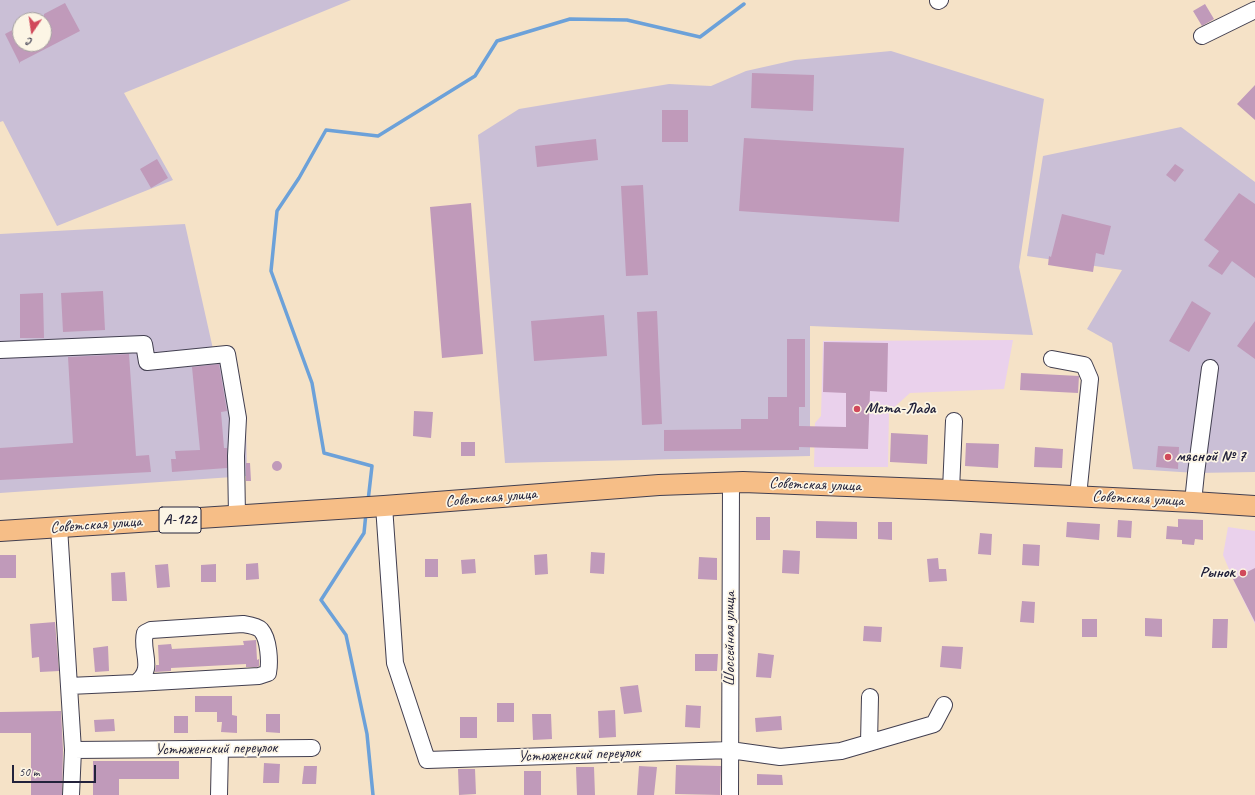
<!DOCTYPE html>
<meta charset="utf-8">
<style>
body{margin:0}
#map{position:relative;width:1255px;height:795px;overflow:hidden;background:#f5e2c7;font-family:Caveat,sans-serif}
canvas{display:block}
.north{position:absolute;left:12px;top:12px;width:40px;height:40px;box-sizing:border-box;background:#fcf5e5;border:1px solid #a5a1a1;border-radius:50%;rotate:193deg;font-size:11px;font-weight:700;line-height:16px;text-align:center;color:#22223b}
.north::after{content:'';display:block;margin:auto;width:14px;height:18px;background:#d1495b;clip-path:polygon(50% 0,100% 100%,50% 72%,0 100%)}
.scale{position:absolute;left:12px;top:765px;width:84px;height:18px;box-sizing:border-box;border:2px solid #22223b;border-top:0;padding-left:5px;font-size:12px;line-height:14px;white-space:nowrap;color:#22223b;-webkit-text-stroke:3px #fcf5e5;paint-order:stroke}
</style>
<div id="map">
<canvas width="1255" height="795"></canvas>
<div class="north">С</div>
<div class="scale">50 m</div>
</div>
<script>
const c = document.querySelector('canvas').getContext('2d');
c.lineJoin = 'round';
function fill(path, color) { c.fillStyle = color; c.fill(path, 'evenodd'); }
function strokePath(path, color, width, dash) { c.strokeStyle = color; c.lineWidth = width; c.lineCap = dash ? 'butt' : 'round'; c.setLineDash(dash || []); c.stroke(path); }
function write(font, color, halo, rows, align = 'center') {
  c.font = font + ' Caveat,sans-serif'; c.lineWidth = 3.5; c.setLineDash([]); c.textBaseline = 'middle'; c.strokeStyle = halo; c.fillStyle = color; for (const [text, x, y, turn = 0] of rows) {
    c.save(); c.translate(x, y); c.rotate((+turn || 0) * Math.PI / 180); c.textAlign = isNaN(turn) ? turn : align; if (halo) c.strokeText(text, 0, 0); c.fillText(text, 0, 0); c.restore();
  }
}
fill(new Path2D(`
 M1013 340 1004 389 910 393 889 412 888 467H814L815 423 821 416 823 341Z
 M1228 527 1255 531V624L1233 579 1223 555Z`), '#ead1ec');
fill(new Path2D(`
 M0 0H351L124 93 173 180 57 226 3 121 0 122ZM20 20H44V44H20Z
 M891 51 1044 99 1019 267 1033 335 810 326V456L505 463 478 135 519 109 669 84 711 86 746 71 795 60Z
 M1181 127 1255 182V472L1196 473 1133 469 1112 343 1087 329 1122 270 1027 256 1043 156Z
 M185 224 213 349 232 346 246 428 247 476 0 493V234Z`), '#cabfd6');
strokePath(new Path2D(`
 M368 501 372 466 324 453 312 383 271 271 277 211 299 178 326 130 378 136 475 76 497 41 570 19 627 20 700 37 744 4
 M366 513 364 533 321 600 346 635 367 734 373 795`), '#6ca1d9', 3.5);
fill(new Path2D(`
 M65 3 80 31 20 62V64L5 34 20 26V44H44V14Z
 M1205 4 1214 19 1202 26 1193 11Z
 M752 73 814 75 813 111 751 108Z
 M1255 85V120L1237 104Z
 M662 110H688V142H662Z
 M744 138 904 148 899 222 739 211Z
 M596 139 598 160 537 167 535 146Z
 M157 159 168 178 151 188 140 169Z
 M1175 164 1184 170 1175 182 1166 175Z
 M643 185 648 275 626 276 621 186Z
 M1239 193 1255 204V278L1232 261 1222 275 1208 266 1219 251 1204 240Z
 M471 203 483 354 442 358 430 207Z
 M1062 214 1111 226 1104 255 1096 253 1093 272 1048 265 1049 256 1051 257Z
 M103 291 105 330 63 332 61 293Z
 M43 293 44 338H20V294Z
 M1192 301 1211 313 1189 352 1169 341Z
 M657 311 662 424 642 425 637 312Z
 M604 315 607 356 534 361 531 321Z
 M1255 321V359L1237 346Z
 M787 339H805V407H799V426L846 427V393L823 392 824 342 888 343 887 392 870 391 868 449 799 447V450L664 451V430L741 429V419H768V397H787Z
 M129 354 136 456 149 455 151 472 0 480V448L73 443 68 357Z
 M219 364 227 411 221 412 224 448H227V468L172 472 171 459H176L175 451 200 450 192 367Z
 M1021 373 1079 376 1078 393 1020 390Z
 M414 411 433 412 431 438 413 436Z
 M891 433 928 435 927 464 890 462Z
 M461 442H475V456H461Z
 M966 443 999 444 998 468 965 466Z
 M1158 446 1179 447 1178 469 1156 467Z
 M1035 447 1063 449 1062 468 1034 467Z
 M272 466a5 5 0 1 1 10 0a5 5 0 1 1-10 0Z
 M246 463H250L251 481H246Z
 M756 517H770V540H756Z
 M1178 519 1203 520V540L1195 539 1194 545 1182 544V540L1166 539 1167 526 1178 527Z
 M1118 520 1132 521 1131 538 1117 537Z
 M816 521 857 522V539L816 538Z
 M878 522H892V540L878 539Z
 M1067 522 1100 524 1099 540 1066 537Z
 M980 533 992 534 991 555 978 554Z
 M1023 544 1040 545 1039 566 1022 565Z
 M783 550 800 551 799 574 782 573Z
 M591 552 605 553 604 574 590 573Z
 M547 554 548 574 535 575 534 555Z
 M0 555H16V578H0Z
 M699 557 717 558V580L698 579Z
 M938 558 939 569H946L947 581 929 582 927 559Z
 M425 559H438V577H425Z
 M475 559 476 573 462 574 461 560Z
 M258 563 259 579 246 580V564Z
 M168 564 170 587 157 588 155 565Z
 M216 564V582H201V565Z
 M1255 568V622L1233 579Z
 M125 572 127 601H112L111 573Z
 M1022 601 1035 602 1034 623 1020 622Z
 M1145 618 1162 619V637L1145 636Z
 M1082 619H1097V637H1082Z
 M1213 619H1228L1227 648H1212Z
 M55 622 59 671 40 672 39 657 32 658 30 624Z
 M864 626 882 627 881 642 863 641Z
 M256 640 257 660 259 659V666L257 667H246V664L171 668V671L155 672 156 665H159L158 645 171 644 172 649 244 645 243 641Z
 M108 646 109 671 95 672 93 648Z
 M942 646 963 647 961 669 940 667Z
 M758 653 774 655 771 678 756 677Z
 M695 654H718L717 671H695Z
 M638 685 642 712 624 714 620 687Z
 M195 696H232V715L237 716V733L221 732 222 722H217V712H195Z
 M497 703H514V722H497Z
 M686 705 701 706 700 728 685 727Z
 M615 710 616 737 599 738 598 711Z
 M61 711 63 750 62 795H31V733H0V712Z
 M266 714H280V733L266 732Z
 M532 714H551L552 739 533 740Z
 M174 716H188V733H174Z
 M781 716 782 730 756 732 755 718Z
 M460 717H477V738H460Z
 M114 719 115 731 95 732 94 720Z
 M93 761H179V779H119V795H93Z
 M264 763 280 764 279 783H263Z
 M676 765 721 766 720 795 675 794Z
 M304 766H317L316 784H302Z
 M639 766 657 767 654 795H637Z
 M576 767H594L595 795H577Z
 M458 769H475L476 794 459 795Z
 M524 771H541V795H524Z
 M757 774 782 775 783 785H757Z`), '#c09aba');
const minor = new Path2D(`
 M938 1 940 0
 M1202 36 1255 10
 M0 350 144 344 147 362 227 354 238 418 236 456 237 516
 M1052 359 1084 365 1090 379 1078 496
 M951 490 954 421
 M1193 502 1196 473 1210 368
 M384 506 395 663 427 760 730 750 780 757 841 751 934 724 944 705
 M59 527 73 750 71 795
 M69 686 136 683C156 669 140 651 145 633L151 630 243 624C249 625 257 626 261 630 269 639 270 662 268 673L259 676 136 683
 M869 743 870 697
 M73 750 312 748
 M219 795 220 749
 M730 795 731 483`);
const major = new Path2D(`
 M0 531 384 506 659 485 743 482 951 490 1193 502 1255 506`);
strokePath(minor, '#423f50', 18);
strokePath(major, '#423f50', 22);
strokePath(minor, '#fff', 16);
strokePath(major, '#f6be87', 20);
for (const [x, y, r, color] of [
 [857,409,4,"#d1495b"],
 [1168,457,4,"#d1495b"],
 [1243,573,4,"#d1495b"]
]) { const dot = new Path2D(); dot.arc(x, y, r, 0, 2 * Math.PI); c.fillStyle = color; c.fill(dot); strokePath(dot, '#fcf5e5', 1.5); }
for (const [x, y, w] of [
 [180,520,42]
]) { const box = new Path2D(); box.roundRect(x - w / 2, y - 13, w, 26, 3); c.fillStyle = '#fcf5e5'; c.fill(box); strokePath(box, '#22223b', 1); }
write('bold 15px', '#22223b', null, [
 ["А-122",180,520]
]);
write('bold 16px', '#22223b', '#fcf5e5', [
 ["Мста-Лада",865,409],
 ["мясной № 7",1176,457],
 ["Рынок",1235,573,"right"]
], 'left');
write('16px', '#22223b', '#fcf5e5', [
 ["Советская улица",815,485,2],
 ["Советская улица",491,498,-5],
 ["Советская улица",1138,499,3],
 ["Советская улица",96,525,-4],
 ["Шоссейная улица",730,639,-90],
 ["Устюженский переулок",216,749,-1],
 ["Устюженский переулок",579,755,-2]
]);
</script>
